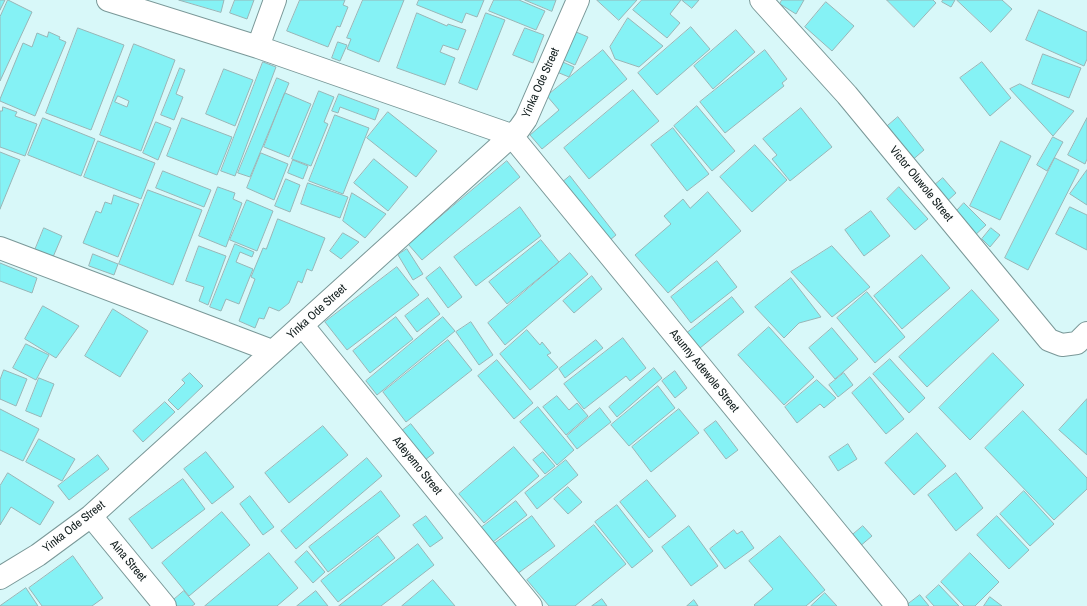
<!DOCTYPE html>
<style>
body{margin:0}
canvas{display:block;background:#d8f8f9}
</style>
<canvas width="1087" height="606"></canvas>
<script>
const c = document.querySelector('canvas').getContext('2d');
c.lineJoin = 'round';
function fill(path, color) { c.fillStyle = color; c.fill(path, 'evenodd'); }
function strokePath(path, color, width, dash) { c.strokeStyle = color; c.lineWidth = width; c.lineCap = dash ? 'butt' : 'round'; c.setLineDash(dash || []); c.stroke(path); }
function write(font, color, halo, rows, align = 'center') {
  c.font = font + ' "Archivo Narrow",sans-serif'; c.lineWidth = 3.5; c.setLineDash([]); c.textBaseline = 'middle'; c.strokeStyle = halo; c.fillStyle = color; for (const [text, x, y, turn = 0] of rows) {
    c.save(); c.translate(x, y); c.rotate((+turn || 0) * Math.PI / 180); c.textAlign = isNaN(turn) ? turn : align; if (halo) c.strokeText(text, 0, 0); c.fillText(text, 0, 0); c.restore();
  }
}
const building = new Path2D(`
 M0 0H5L0 10Z
 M8 0 32 12 0 81V17Z
 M179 0H224L221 12Z
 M235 0H254L247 19 230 13Z
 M300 0H345L343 5 348 7 340 27 337 26 328 47 287 31Z
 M363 0H404L379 62 347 49 351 39 347 38Z
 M419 0H484L477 17 466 13 462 23 417 5Z
 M494 0H519L545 11 536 30 489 11Z
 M525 0H556L552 11Z
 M597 0H637L619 20Z
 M642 0H681L670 14 680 23 667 38 633 10Z
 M682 0H699L692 8Z
 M782 0H804L796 14 780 4Z
 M887 0H933L936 3 914 27Z
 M943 0H955L951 7 942 2Z
 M957 0H1002L1012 9 991 32Z
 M826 2 854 26 832 51 805 27Z
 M1039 10 1087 32V59L1084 66 1026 40Z
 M417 13 447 26 448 24 466 30 458 50 443 45 440 52 455 58 445 85 397 68Z
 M486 13 505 20 477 90 459 83Z
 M628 18 663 46 639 67 615 59 610 47Z
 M691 27 710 49 657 95 638 73Z
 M78 28 124 45 91 130 46 113Z
 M525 28 544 35 533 63 513 55Z
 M569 29 588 37 575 65 557 57Z
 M736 30 755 52 713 89 694 66Z
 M49 32 60 37 59 39 66 42 35 116 0 101V99L23 43 32 47 37 33 47 37Z
 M338 42 347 45 340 61 332 58Z
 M134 44 175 60 141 151 100 135ZM118 96 129 101 127 107 115 102Z
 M603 50 627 79 542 149 530 135 559 110 547 96Z
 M765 50 787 79 782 83 784 86 725 133 700 102Z
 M1043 54 1081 68 1069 98 1032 84Z
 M556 59 574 67 569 77 552 70Z
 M263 62 276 67 235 176 221 171Z
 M982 62 1011 98 990 116 960 78Z
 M180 68 185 70 176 94 183 97 174 120 161 115Z
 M224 69 253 80 235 126 206 114Z
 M277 78 289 83 250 177 238 173Z
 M1020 84 1074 111 1053 136 1010 89Z
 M633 90 659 121 589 179 564 148Z
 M319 91 334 97 324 122 328 124 311 166 292 159Z
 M285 93 311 104 289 157 264 147Z
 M339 94 379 109 375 120 340 107 338 113 332 111Z
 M697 106 735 151 712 171 674 126Z
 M3 107 17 112 15 116 37 124 25 156 0 147V111H2Z
 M801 108 832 147 790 181 772 159 777 155 763 139Z
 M388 112 437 151 416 177 367 138Z
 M335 115 369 128 343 194 309 181Z
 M898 117 924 150 910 162 884 129Z
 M43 118 95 139 81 176 28 155Z
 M182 118 232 137 217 175 167 156Z
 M1087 118V159L1085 164 1068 155Z
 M156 122 171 128 158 160 143 153Z
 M673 128 709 174 687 191 651 145Z
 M1053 137 1063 142 1047 171 1037 165Z
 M98 141 155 163 141 199 84 177Z
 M1001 141 1031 156 1000 220 970 206Z
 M755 145 787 180 752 212 720 177Z
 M0 152 20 160 0 209Z
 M261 153 288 164 274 200 247 188Z
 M1055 158 1079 170 1028 270 1005 258Z
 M374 159 408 187 388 211 354 183Z
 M293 160 308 166 303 179 288 173Z
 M507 161 520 177 422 260 408 244Z
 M1087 170V205L1070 194Z
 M163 171 211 190 204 207 156 188Z
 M570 176 616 235 604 245 558 186Z
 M943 178 956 193 944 204 930 189Z
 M286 179 300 185 290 212 275 206Z
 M308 183 348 197 340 218 301 204Z
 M218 187 235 193 233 199 242 203 226 247 199 236Z
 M899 187 928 219 915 230 887 199Z
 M148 190 202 210 173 285 119 264Z
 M708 192 741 231 668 293 635 255 671 224 664 216 683 199 690 208Z
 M352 193 386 214 365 238 343 221Z
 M114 195 139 204 118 257 83 243 96 211 101 213 105 202 111 204Z
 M247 200 273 211 257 251 230 240Z
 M964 203 986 225 973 237 952 216Z
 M520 207 541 236 476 286 454 257Z
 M1070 207 1087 215V250L1056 234Z
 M871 211 890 236 864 256 845 230Z
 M278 219 325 238 312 271 307 269 302 283 298 281 289 303 279 311 269 307 264 319 259 318 255 328 239 321 255 279 251 277 263 248 266 249Z
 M44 228 62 236 53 257 35 250Z
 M991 228 1000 235 990 247 982 239Z
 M343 233 359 242 341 259 330 251Z
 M541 240 559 262 507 304 489 282Z
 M235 244 254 252 252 257 240 252 236 262 253 269 239 304 226 299 221 311 210 307Z
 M199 246 226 256 208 305 199 301 204 287 186 281Z
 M832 246 870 287 832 317 791 272Z
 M407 249 423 274 413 280 398 255Z
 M570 253 588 274 505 345 488 323Z
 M93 254 118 264 114 275 89 266Z
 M922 255 950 288 902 329 874 296Z
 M717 261 737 287 691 323 671 297Z
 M0 263 37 278 32 293 0 281Z
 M397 267 419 295 347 350 325 322Z
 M440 267 462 297 448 308 426 278Z
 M592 276 602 289 574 313 563 301Z
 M791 278 821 317 799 323 784 338 755 307Z
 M972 290 999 320 927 387 899 357Z
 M867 292 905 337 875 363 837 318Z
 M732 297 744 312 700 348 687 333Z
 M428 298 440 314 417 332 405 316Z
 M43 306 79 326 56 358 25 339Z
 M113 309 148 331 120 377 85 356Z
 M396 317 413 339 370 373 353 351Z
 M443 317 455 331 377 395 366 381Z
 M471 322 493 355 479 365 456 332Z
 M769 327 814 377 784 405 738 355Z
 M832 328 858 359 835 379 809 348Z
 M527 330 540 345 542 342 551 353 547 355 558 367 530 390 500 354Z
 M623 338 646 368 630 381 626 376 584 409 564 384Z
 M448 340 472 370 406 422 383 392Z
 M596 340 603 348 565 378 559 369Z
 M26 344 49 355 36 380 13 368Z
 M993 353 1024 385 970 440 939 408Z
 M890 359 925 398 909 413 873 374Z
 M497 360 533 403 514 419 478 376Z
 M654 368 662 378 617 417 609 407Z
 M4 370 27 379 16 406 0 399V380Z
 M675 371 687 388 675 398 662 381Z
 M190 373 203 386 178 410 168 400 185 383 182 380Z
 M844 373 853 385 838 397 829 385Z
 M870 377 904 419 886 434 852 393Z
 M39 378 54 384 41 417 26 411Z
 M817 380 836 398 824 408 820 404 797 423 785 407Z
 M658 386 675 408 629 446 611 425Z
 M557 396 569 410 577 403 588 416 566 435 543 407Z
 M1087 399V455L1059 430Z
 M165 402 175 412 143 442 133 431Z
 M538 407 574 450 557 465 520 422Z
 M600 408 611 422 577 449 567 436Z
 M0 409 39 429 23 461 0 450Z
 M679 409 699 433 651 472 632 447Z
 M1023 411 1087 478V489L1054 520 985 448Z
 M716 421 738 450 726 459 704 430Z
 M411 424 434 453 421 463 399 433Z
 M323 426 348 455 289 503 265 473Z
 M917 433 946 466 914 495 885 463Z
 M39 439 75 459 62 481 26 462Z
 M848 444 857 459 838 471 829 457Z
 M514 447 539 476 484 523 459 494Z
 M206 452 234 487 212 504 184 469Z
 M543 452 555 466 545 474 533 460Z
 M98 455 109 469 69 500 58 486Z
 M367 458 382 476 296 549 281 531Z
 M566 460 578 475 537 509 525 493Z
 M8 473 54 502 40 525 11 507 0 525V486Z
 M956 473 983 508 956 531 928 495Z
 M183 479 205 509 152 549 129 519Z
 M647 480 676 516 649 538 620 502Z
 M568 487 582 502 568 514 554 499Z
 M381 491 400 516 328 572 309 547Z
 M1024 491 1054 524 1030 546 1000 514Z
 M250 496 274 527 263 535 240 504Z
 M516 501 527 515 488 546 477 531Z
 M617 505 653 551 632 568 595 522Z
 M222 512 250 545 189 596 162 563Z
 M426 516 443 538 430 547 413 525Z
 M532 516 555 546 513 577 490 547Z
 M997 516 1029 550 1009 569 977 535Z
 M594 525 626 564 575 606H549L527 580Z
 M689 526 718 566 691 586 662 547Z
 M863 526 872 536 859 547 850 537Z
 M734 530 737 534 742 531 754 548 725 569 710 549Z
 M378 536 395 558 338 602 321 581Z
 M780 536 825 590 806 606H755L754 605 773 589 749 561Z
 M418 544 434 565 381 606H339Z
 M307 551 325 572 313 583 295 562Z
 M269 553 298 588 277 606H205Z
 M970 553 999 582 975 606H964L941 582Z
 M73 556 103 598 92 606H42L29 588Z
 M433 580 455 606H402Z
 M939 585 959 606H934L926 597Z
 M26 588 38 606H0Z
 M184 591 195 604 192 606H172L170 603Z
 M316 591 328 606H297Z
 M825 593 837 606H811Z
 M920 595 929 606H908L907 605Z
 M990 597 1002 606H984Z
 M602 599 607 606H592Z
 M694 600 698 606H687Z`);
fill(building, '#85f2f5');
strokePath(building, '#98b6b7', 1);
const minor = new Path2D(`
 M108 0 258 47 511 135 897 606
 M761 0 847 95 1049 340 1062 345 1077 343 1087 333
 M258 47 275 0
 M0 248 272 351
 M303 326 531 606
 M91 516 165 606
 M0 578 38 555 91 516 519 129 526 119 578 0`);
strokePath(minor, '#7a9898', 24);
strokePath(minor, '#fff', 22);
write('12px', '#0e1a1a', '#fefefe', [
 ["Yinka Ode Street",541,83,-66],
 ["Victor Oluwole Street",921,184,51],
 ["Yinka Ode Street",317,312,-42],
 ["Asunny Adewole Street",704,371,51],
 ["Adeyemo Street",417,466,51],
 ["Yinka Ode Street",74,527,-38],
 ["Aina Street",128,561,50]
]);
</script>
